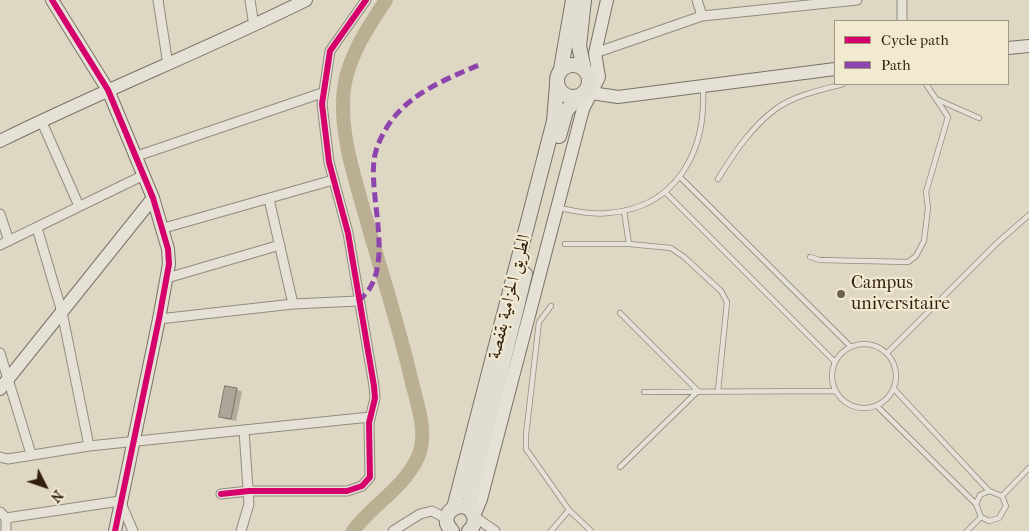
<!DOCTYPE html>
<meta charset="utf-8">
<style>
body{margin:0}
#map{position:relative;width:1029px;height:531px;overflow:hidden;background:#ded7c3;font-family:"IM FELL French Canon",serif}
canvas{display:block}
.legend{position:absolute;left:834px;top:20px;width:175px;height:65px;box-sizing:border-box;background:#f1e9d0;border:1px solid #a59883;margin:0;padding:6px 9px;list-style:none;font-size:15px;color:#321e0f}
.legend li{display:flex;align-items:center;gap:10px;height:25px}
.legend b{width:25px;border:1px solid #a59883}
.north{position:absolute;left:20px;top:461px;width:50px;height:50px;-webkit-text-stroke:4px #f1e9d0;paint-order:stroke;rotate:131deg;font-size:14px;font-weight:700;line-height:20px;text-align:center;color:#321e0f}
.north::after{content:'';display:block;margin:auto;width:18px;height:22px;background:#321e0f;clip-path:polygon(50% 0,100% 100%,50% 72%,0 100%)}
</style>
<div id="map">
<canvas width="1029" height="531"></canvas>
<ul class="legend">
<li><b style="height:6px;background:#d6006c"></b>Cycle path</li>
<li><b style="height:6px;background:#8e44ad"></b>Path</li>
</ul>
<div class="north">N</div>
</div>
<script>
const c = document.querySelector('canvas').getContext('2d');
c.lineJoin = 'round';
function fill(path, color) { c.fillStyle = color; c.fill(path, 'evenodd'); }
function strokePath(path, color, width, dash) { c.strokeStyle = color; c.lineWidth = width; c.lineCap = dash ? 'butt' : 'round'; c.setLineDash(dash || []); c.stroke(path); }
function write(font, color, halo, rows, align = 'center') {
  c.font = font + ' "IM FELL French Canon",Amiri,serif'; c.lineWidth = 4.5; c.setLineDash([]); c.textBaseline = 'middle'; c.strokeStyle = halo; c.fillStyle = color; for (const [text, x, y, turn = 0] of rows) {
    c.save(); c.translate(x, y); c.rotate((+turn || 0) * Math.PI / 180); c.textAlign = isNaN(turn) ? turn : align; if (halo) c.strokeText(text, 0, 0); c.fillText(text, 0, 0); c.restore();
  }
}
fill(new Path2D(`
 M237 389 242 392 236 421 225 419 220 416Z`), '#0003');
strokePath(new Path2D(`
 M353 531C372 505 404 488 418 457 428 434 418 406 412 383 399 325 380 269 364 211 353 172 339 130 344 88 349 55 368 27 386 0`), '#baae93', 14);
const building = new Path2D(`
 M225 386 237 388 231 419 219 417Z`);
fill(building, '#aca698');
strokePath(building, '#797266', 1);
const lane = new Path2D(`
 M936 99 979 118
 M680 177 851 347
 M718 179C734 153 752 126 777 108 796 95 821 90 843 84
 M665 192 835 362
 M559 208C575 211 591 215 608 213 677 208 706 151 703 89
 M624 211 629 244
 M565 244H629L671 248 684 257 721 291 727 302 718 391
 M810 257 820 260 908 262 916 256 924 241 928 208 926 192 948 117 926 84
 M551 306 539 322 526 435V449L569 510 591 531
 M832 376a32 32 0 1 1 64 0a32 32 0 1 1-64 0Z
 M887 353 997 243 1029 215
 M894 389 989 491
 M644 392 835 391
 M877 406 976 504 981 517 989 521 999 518 1006 506 1002 496 989 491 980 495 976 504
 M620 467 698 391 620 313
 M1002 496 1029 468
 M551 531 569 510
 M967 531 981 517`);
const street = new Path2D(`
 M158 0 168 65
 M250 0 254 26
 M697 0 702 16
 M902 21V0
 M595 53 702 16 857 0
 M41 120 79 206
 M137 156 322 93
 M269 199 293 304
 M0 214 9 241
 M37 228 62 312 89 446
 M164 228 333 180
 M0 245 144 175
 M167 278 280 245
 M159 319 293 304 358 301
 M0 353 31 454
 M0 457 8 459 89 446 370 417
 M221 494 249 491H347L362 486 370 477 369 423 375 398 374 386 348 233 329 162 322 104 330 51 366 0
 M0 512 6 518V531
 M475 517 495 531
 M6 518 120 501 133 531
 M241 531 249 504 244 430
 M393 531 420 514 432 511 447 519`);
const secondary = new Path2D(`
 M52 0 108 90 153 198 168 249 169 264 159 319 115 531
 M1008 48 1029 46
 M585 92 618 97 835 69
 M0 141C101 91 205 50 306 0
 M0 389 153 198
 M474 516 481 499 583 109 599 77 595 53 607 0`);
const primary = new Path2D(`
 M584 0 579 46 584 69
 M557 81a16 16 0 1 1 32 0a16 16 0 1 1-32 0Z
 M561 69 573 0
 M559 136 566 111 579 96
 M454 508 554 121 557 85
 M473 514 471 498 473 486 525 274
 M452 531C433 512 469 494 474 517 476 523 473 527 469 531`);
strokePath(lane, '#928b7e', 6);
strokePath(street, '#928b7e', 11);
strokePath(secondary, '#797266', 14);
strokePath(primary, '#797266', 16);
strokePath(lane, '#e5e1d7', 4.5);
strokePath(street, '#e5e1d7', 9);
strokePath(secondary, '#e5e1d7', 12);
strokePath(primary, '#e1ddd1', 14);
strokePath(new Path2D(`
 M358 301C397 272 369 203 374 160 376 145 385 128 395 116 417 90 449 78 479 65`), '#8e44ad', 5, [10, 5]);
strokePath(new Path2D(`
 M52 0 108 90 153 198 168 249 169 264 159 319 115 531
 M221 494 249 491H347L362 486 370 477 369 423 375 398 374 386 348 233 329 162 322 104 330 51 366 0`), '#d6006c', 6);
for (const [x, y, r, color] of [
 [841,294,5,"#6e5f4e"]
]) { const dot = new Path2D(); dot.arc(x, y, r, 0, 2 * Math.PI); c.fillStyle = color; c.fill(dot); strokePath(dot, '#f1e9d0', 2); }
write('18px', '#321e0f', '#f1e9d0', [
 ["Campus",851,284],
 ["universitaire",851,305]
], 'left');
write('18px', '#321e0f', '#f1e9d0', [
 ["الطريق الحزامية بقفصة",510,297,-76]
]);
</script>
